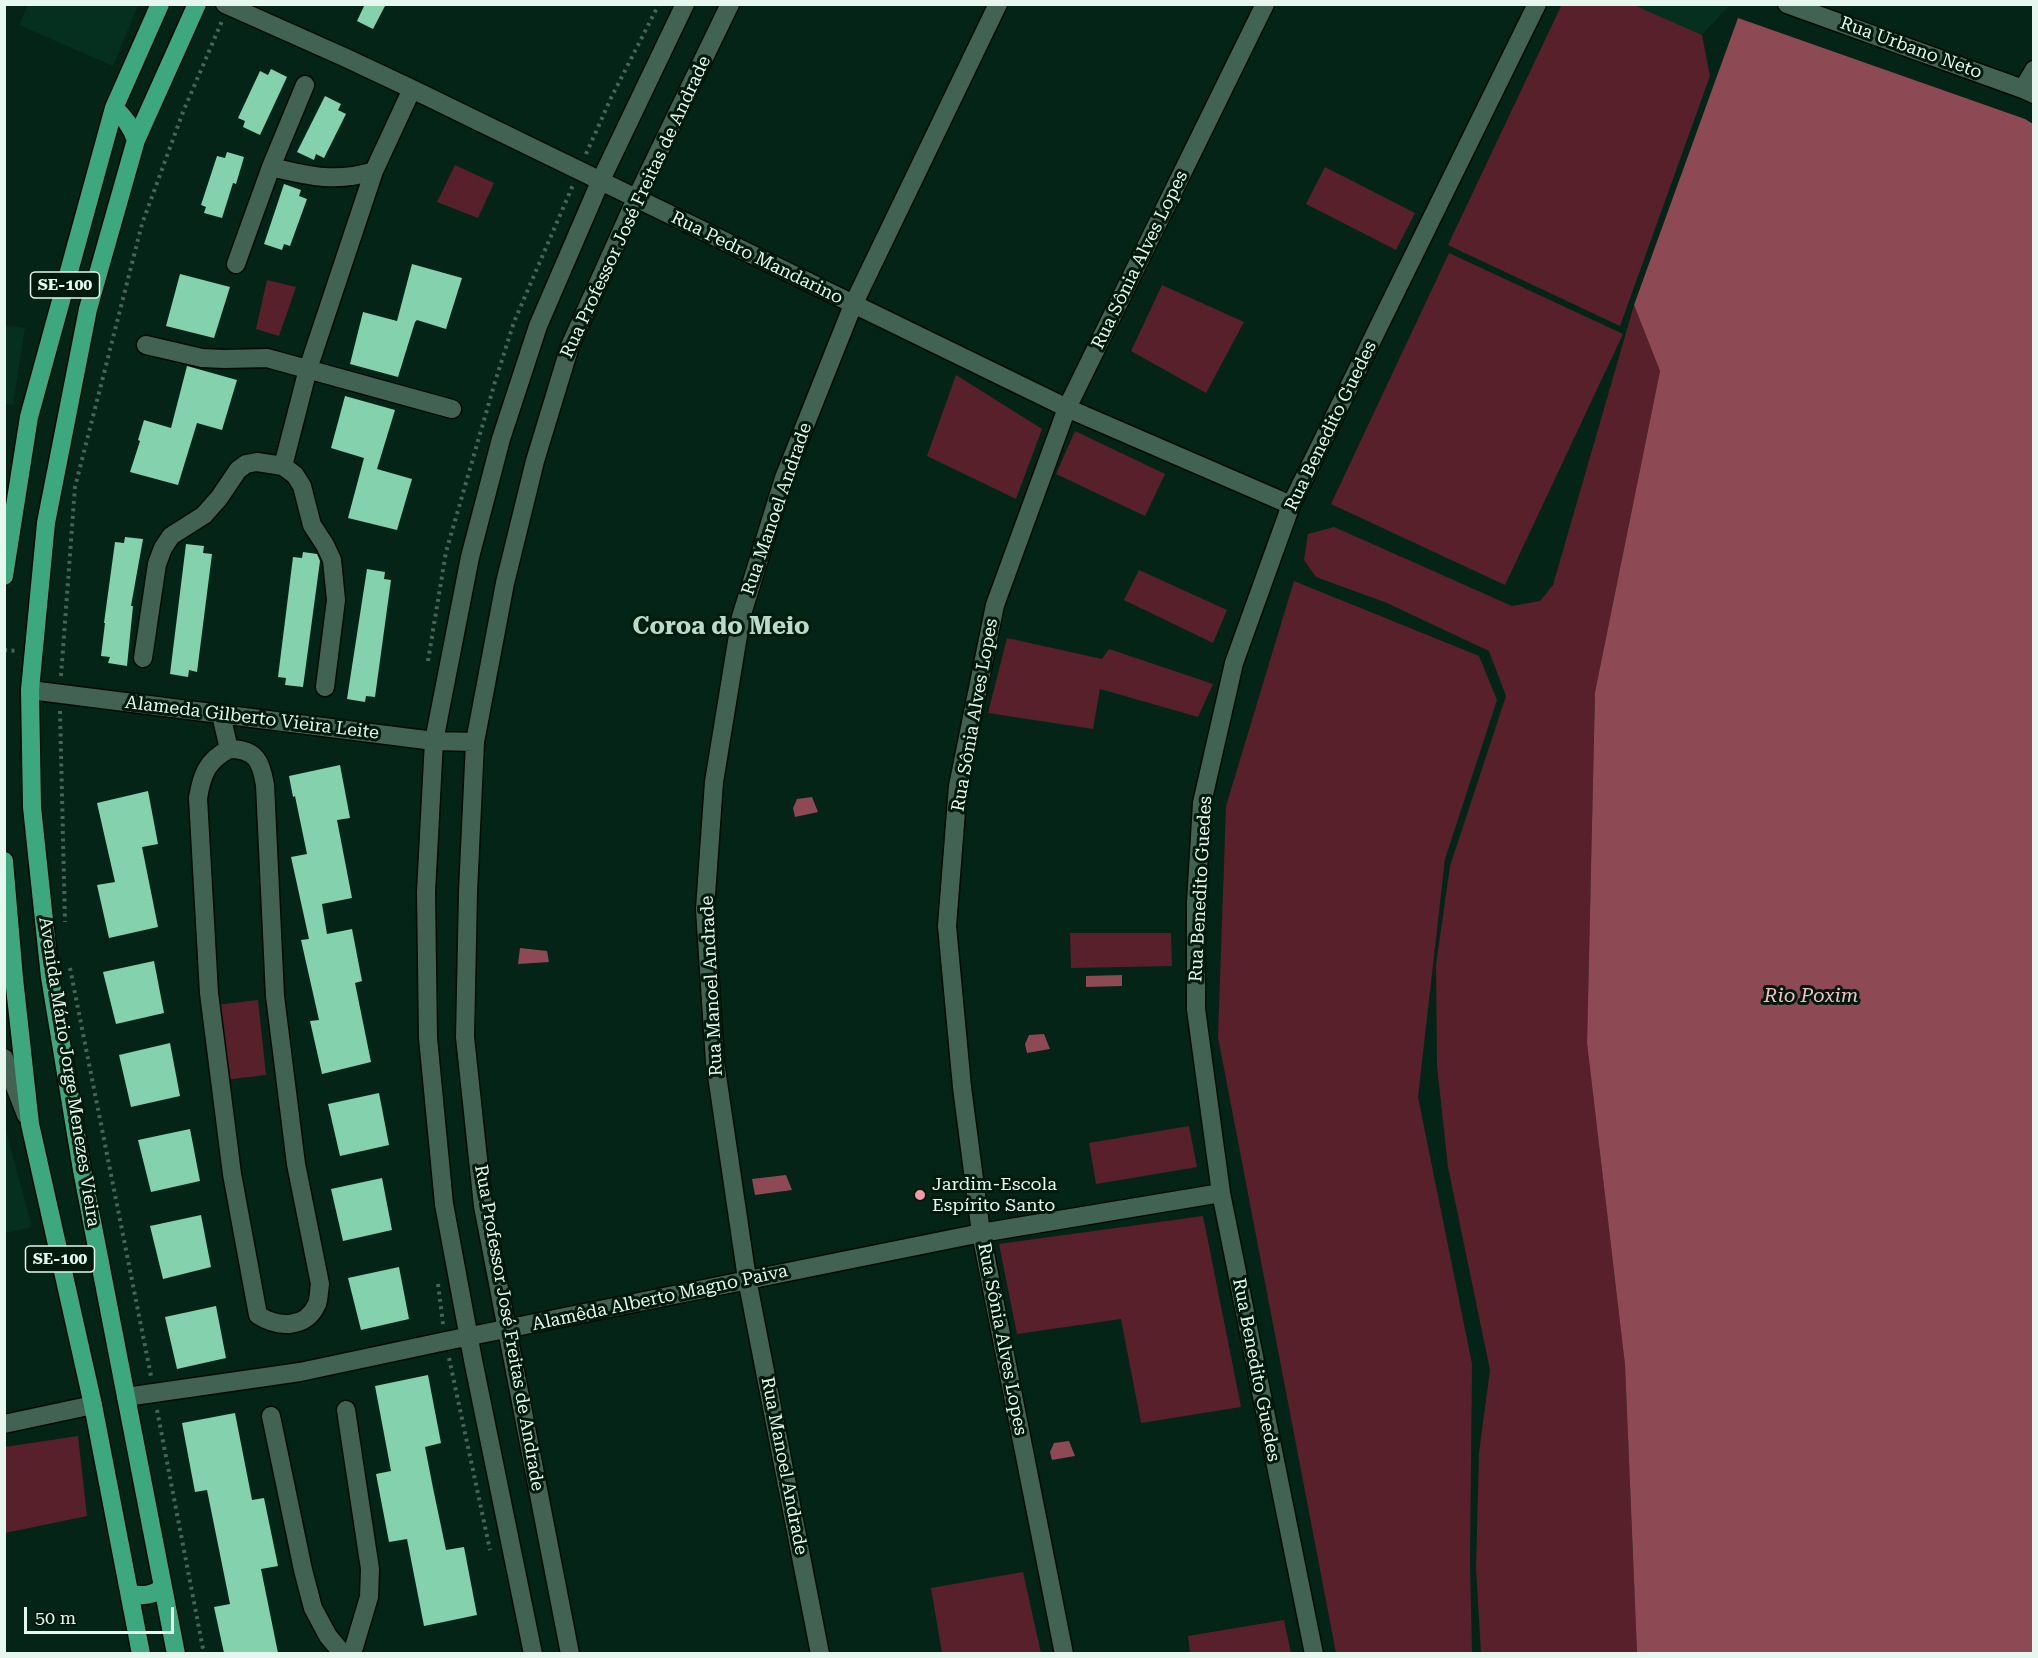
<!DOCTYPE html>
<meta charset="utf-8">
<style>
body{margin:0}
#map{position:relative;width:2038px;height:1658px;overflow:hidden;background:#042417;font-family:"Roboto Serif",serif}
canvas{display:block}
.frame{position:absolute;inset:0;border:6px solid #e5f7ee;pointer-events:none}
.scale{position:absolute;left:24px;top:1607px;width:150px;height:27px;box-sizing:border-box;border:3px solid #e5f7ee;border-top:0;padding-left:8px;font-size:18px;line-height:21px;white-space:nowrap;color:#e5f7ee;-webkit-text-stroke:4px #001a0e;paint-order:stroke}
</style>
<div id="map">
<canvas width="2038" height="1658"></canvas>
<div class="frame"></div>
<div class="scale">50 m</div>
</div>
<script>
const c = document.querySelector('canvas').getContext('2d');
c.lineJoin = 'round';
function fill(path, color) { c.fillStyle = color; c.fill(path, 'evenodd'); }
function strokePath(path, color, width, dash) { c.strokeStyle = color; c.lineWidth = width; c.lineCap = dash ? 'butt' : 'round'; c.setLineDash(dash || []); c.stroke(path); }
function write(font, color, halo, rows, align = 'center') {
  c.font = font + ' "Roboto Serif",serif'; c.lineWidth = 6; c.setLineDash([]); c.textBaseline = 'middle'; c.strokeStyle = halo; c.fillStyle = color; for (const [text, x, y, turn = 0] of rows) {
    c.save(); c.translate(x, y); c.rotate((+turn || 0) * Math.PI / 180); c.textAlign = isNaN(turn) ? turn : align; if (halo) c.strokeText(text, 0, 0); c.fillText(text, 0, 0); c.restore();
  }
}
fill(new Path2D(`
 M28 4H138V5L113 66 19 25Z
 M1634 5H1730L1702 35Z
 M4 325 25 328 13 405 5 404Z
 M5 1127 32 1227 5 1233H4Z`), '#052f1f');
fill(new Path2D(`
 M1562 4 1634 5 1702 35 1710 76 1620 326 1448 245Z
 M455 165 494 183 478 218 437 202Z
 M1325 167 1415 213 1396 250 1306 204Z
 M1449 253 1623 334 1505 585 1331 504Z
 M267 280 296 287 279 336 256 329Z
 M1162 285 1244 322 1206 393 1131 351Z
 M1634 305 1660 371 1595 692 1587 1043 1625 1365 1637 1653H1481L1476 1568 1479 1453 1490 1370 1448 1167 1437 1066 1436 965 1450 866 1506 696 1489 651 1387 603 1316 577 1304 560 1308 534 1334 527 1512 606 1540 601 1553 585Z
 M956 375 1042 429 1016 499 927 456Z
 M1075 431 1165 474 1145 516 1056 474Z
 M1139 570 1227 610 1213 643 1124 600Z
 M1294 581 1479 656 1497 700 1445 859 1418 1097 1472 1364 1470 1564 1472 1653H1336L1218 1037 1226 806Z
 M1007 638 1102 659 1109 649 1213 684 1198 717 1100 689 1093 729 988 713Z
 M1070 933H1171L1172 966 1071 968Z
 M258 1000 266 1075 224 1080 216 1005Z
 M1189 1126 1197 1167 1096 1184 1089 1143Z
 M1203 1216 1241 1407 1141 1423 1121 1319 1017 1334 999 1244Z
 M78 1436 87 1516 5 1533V1447Z
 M1023 1572 1041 1653H942L931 1588Z
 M1284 1620 1291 1653H1190L1188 1636Z`), '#58202b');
fill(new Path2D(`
 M1738 18 2025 119 2033 124V1653H1637L1625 1365 1587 1043 1595 692 1660 371 1634 305Z
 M812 797 818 812 795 817 793 808 797 799Z
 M520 948 547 951 549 962 518 964Z
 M1122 975V986L1086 987V976Z
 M1044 1034 1050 1049 1027 1053 1025 1044 1029 1035Z
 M786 1175 792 1190 755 1195 752 1179Z
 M1069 1441 1075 1456 1052 1460 1050 1452 1054 1443Z`), '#8d4954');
fill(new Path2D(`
 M365 4H386L373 29 357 21Z
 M271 69 287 77 260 135 243 127 245 121 238 118 260 71 268 75Z
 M325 96 341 104 338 110 346 114 324 158 316 154 314 160 297 152Z
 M227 152 244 157 236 184 233 183 222 218 204 213 206 207 201 205 217 156 225 158Z
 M284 184 301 190 299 196 307 199 290 246 284 244 282 250 264 244Z
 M412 264 462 278 446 329 417 320 415 322 398 377 350 364 363 312 397 321Z
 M180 274 230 287 214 338 166 326Z
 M187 366 237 380 222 430 197 423 178 485 130 472 140 441 138 440 144 420 171 428Z
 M345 396 395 410 377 469 412 479 397 530 348 518 364 458 331 448Z
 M125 537 143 539 131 606H133L127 666 108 663 110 657 101 656 105 623H104L115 542 124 543Z
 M186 544 204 546 203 553 212 554 197 672 189 670 188 677 170 674Z
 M303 552 317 554 320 561 303 687 285 685 286 678 278 677 293 557 302 558Z
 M367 569 385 572 384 579 391 580 375 697 366 696 365 702 347 699Z
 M340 765 350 818 337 820 352 898 322 904 327 934 352 929 362 981 355 983 371 1062 322 1074 310 1021 319 1020 301 940 309 939 291 857 307 854 295 796 293 797 289 776Z
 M148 791 158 844 142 847 158 927 109 938 97 885 115 882 97 803Z
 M154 961 164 1013 116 1024 103 972Z
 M170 1043 180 1096 131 1107 119 1055Z
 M379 1093 389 1145 340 1156 328 1104Z
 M190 1129 200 1181 151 1192 138 1140Z
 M382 1178 392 1230 343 1241 331 1189Z
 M201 1215 211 1267 163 1279 150 1226Z
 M399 1267 409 1319 361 1330 348 1278Z
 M216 1306 226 1358 177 1369 165 1317Z
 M428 1375 441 1443 425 1447 433 1488 446 1550 464 1547 477 1615 424 1626 407 1539 389 1542 376 1474 391 1471 375 1386Z
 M235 1413 252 1500 264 1498 278 1566 261 1569 278 1653H224L214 1607 230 1604 207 1490 195 1492 182 1423Z`), '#84d2ad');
const minor = new Path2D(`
 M225 4 344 57 412 89 1067 408 1291 505
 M1787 4 2023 89 2034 94
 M2023 89 2034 70
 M271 167C309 176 336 183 374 171
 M236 264 271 167 305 85
 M146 345 202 358 224 359 267 358 452 409
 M283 466 308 369 374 171 412 89
 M143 658 157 564 163 548 171 536 204 515 219 498 238 470 246 464 257 462 283 466 295 475 302 486 312 525 325 545 332 560 336 600 325 687
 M30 690 434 741 475 742
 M221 715 229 749
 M229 749C256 749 261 761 265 785L275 996 296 1164 320 1284C319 1290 319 1298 317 1304 306 1329 278 1328 258 1315L232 1174 209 993 198 798C202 774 207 761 229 749Z
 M4 1058 26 1115
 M126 1397 300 1372 446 1341 981 1233 1221 1193
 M346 1410 370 1569 369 1597 352 1654
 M271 1416 303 1570 313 1608 328 1636 343 1654
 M4 1424 93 1405
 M533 1654 473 1360 444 1204 428 1038 426 892 434 741 470 557 501 439 538 326 600 182 685 4
 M570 1654 483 1206 465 1037 468 892 475 742 505 583 535 461 570 346 636 199 730 4
 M820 1654 747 1279 715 1062 705 909 714 782 741 617 784 478 853 305 998 4
 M1064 1654 981 1233 962 1087 947 926 958 786 995 605 1067 408 1265 4
 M1314 1654 1221 1193 1196 1009V903L1202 803 1234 663 1291 505 1537 4`);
const major = new Path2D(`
 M114 108C125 117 131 126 136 140
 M4 576 29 417 114 108 160 4
 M4 861 14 978 30 1124 93 1405 141 1654
 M130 1593C142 1597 152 1596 162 1588
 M176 1654 82 1170 50 977 32 807 30 690 46 523 88 309 136 140 197 4`);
strokePath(minor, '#000b04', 21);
strokePath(major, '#000b04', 21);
strokePath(new Path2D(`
 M586 154 611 98 659 4
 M4 650 17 651
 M428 661 446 552 495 382 514 322 573 185
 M61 676 75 487 142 224 183 112 222 21
 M60 711 65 922
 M70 968 151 1376
 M438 1284 443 1324
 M449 1358 490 1550
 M157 1410 204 1654`), '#486458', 4, [3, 4.5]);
strokePath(minor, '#426253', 18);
strokePath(major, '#3da87f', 18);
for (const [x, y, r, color] of [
 [920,1195,6,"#f49aa6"]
]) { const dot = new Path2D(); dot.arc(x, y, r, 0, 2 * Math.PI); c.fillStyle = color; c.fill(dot); strokePath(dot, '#001a0e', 2); }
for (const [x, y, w] of [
 [65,285,69],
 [60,1259,69]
]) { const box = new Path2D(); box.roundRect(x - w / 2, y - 13, w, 26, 4.5); c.fillStyle = '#001a0e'; c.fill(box); strokePath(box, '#e5f7ee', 1.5); }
write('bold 16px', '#e5f7ee', null, [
 ["SE-100",65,285],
 ["SE-100",60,1259]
]);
write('18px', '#e5f7ee', '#001a0e', [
 ["Rua Urbano Neto",1911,48,20],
 ["Rua Professor José Freitas de Andrade",636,207,-65],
 ["Rua Pedro Mandarino",757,258,26],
 ["Rua Sônia Alves Lopes",1140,260,-64],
 ["Rua Benedito Guedes",1331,426,-64],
 ["Rua Manoel Andrade",777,509,-71],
 ["Rua Sônia Alves Lopes",975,715,-80],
 ["Alameda Gilberto Vieira Leite",252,718,7],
 ["Rua Benedito Guedes",1201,889,-87],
 ["Rua Manoel Andrade",712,986,-93],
 ["Avenida Mário Jorge Menezes Vieira",69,1072,81],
 ["Alamêda Alberto Magno Paiva",660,1298,-12],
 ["Rua Professor José Freitas de Andrade",509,1328,80],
 ["Rua Sônia Alves Lopes",1002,1339,79],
 ["Rua Benedito Guedes",1256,1370,79],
 ["Rua Manoel Andrade",784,1466,79]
]);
write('18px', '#e5f7ee', '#001a0e', [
 ["Jardim-Escola",932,1185],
 ["Espírito Santo",932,1206]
], 'left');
write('italic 20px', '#fbbcc3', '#001a0e', [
 ["Rio Poxim",1811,996]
]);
write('bold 24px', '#b9dcca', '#001a0e', [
 ["Coroa do Meio",721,627]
]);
</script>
